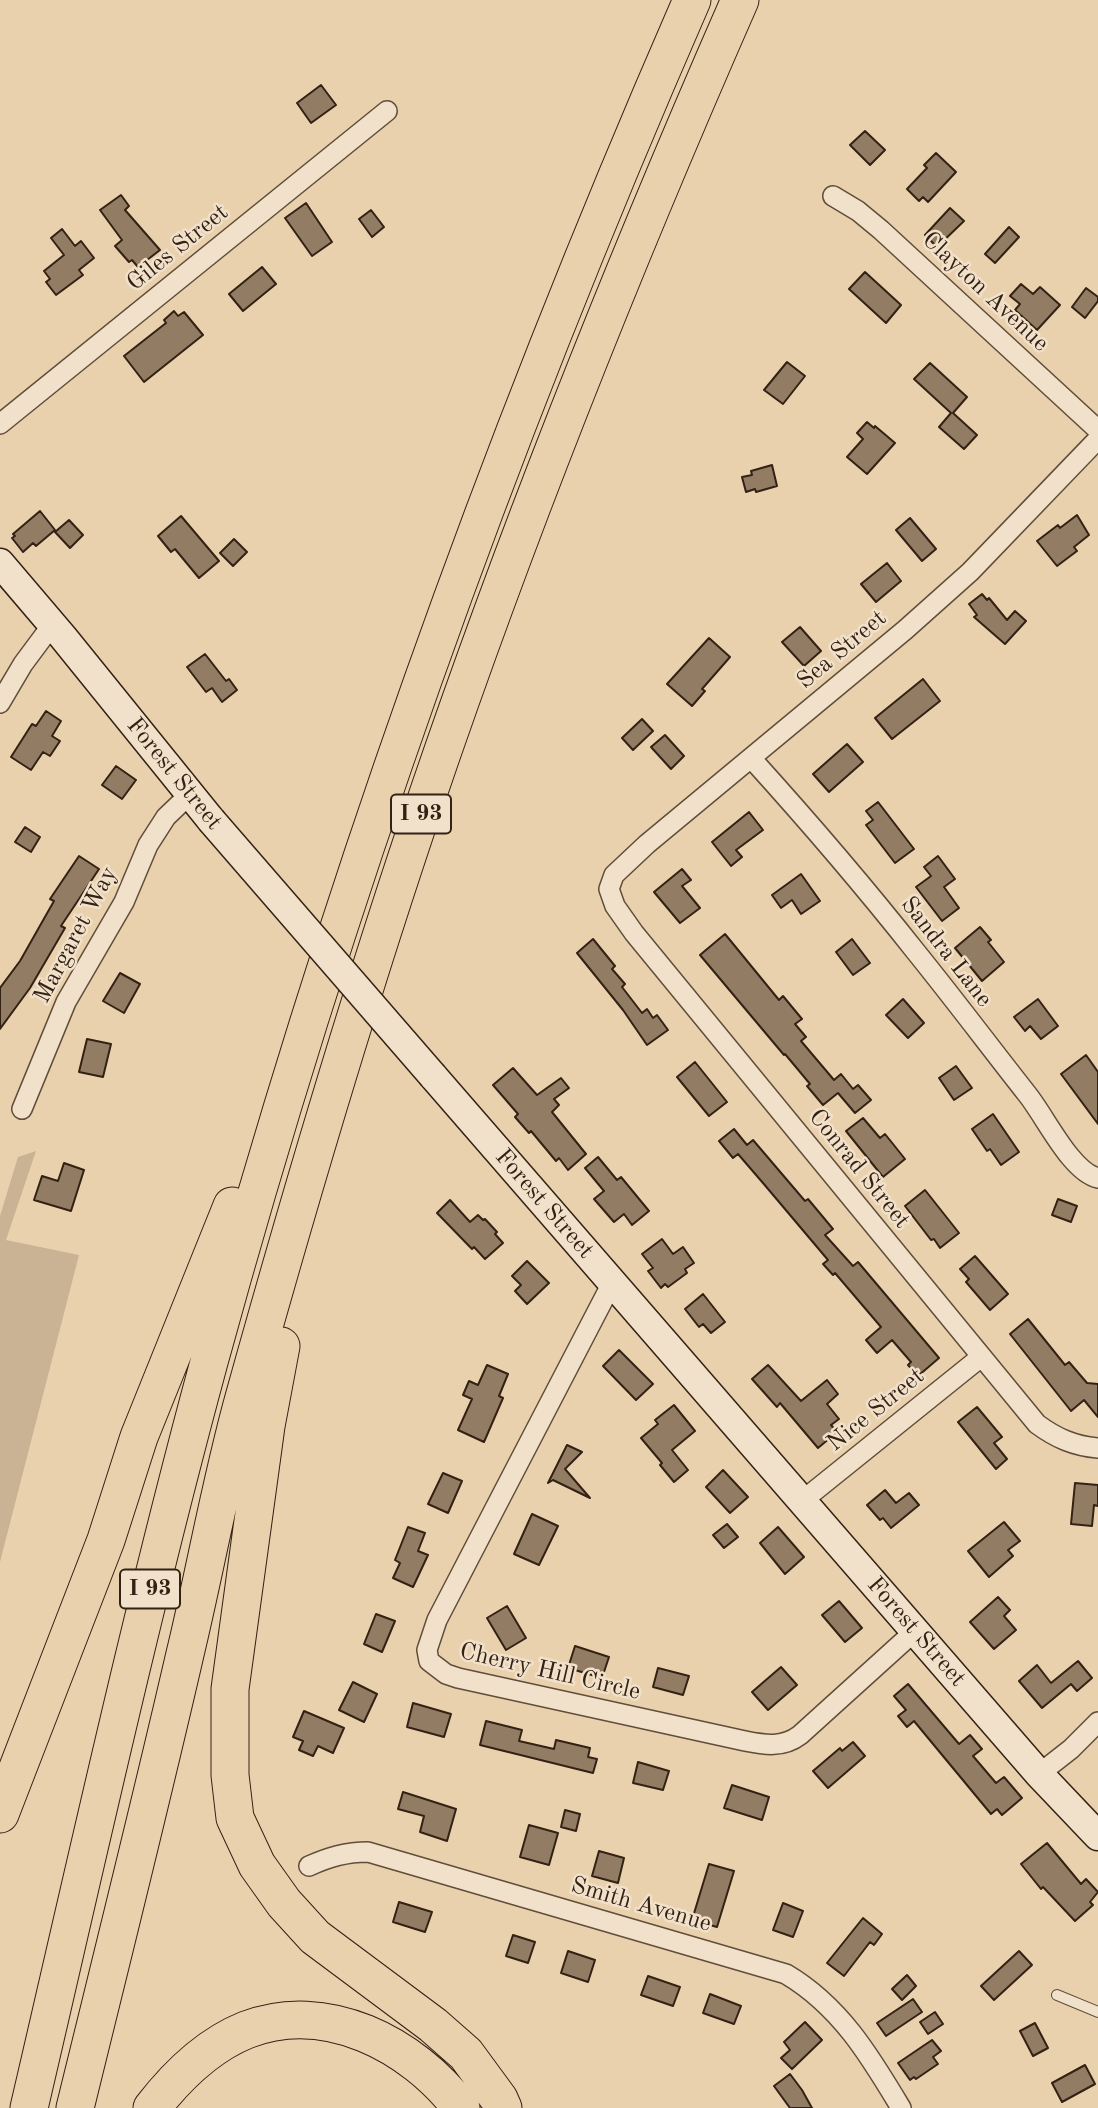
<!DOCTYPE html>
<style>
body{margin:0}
canvas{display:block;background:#e9d1ae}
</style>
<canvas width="1098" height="2108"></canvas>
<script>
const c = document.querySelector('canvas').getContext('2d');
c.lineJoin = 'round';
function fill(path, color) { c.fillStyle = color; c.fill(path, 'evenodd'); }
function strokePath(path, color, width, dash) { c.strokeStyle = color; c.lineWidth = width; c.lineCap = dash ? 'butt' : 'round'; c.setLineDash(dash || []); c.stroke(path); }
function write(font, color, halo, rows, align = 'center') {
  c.font = font + ' "Old Standard TT",serif'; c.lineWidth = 5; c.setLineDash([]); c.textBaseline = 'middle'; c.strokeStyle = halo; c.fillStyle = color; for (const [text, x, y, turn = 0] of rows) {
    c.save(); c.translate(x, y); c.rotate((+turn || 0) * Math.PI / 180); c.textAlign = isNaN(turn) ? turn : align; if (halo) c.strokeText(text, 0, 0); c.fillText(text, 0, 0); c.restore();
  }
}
fill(new Path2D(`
 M36 1151 6 1240 79 1255 0 1562V1216L18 1157Z`), '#cab394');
const building = new Path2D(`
 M321 85 336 105 311 123 297 103Z
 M865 131 885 150 870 165 850 145Z
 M936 153 956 172 928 202 923 197 919 201 907 189 927 168 924 165Z
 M121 195 129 206 125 210 160 250 138 267 132 260 129 262 115 246 122 240 100 210Z
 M306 203 332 242 312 256 285 218Z
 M950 208 964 221 937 247 925 235Z
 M371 210 384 227 372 237 359 219Z
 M1009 227 1019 237 995 263 985 254Z
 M62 229 75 246 81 241 94 258 79 270 83 275 56 295 46 282 50 279 44 271 64 255 51 238Z
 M262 267 276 284 243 311 229 294Z
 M865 272 901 305 886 323 849 289Z
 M1021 284 1033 294 1040 287 1060 305 1037 330 1015 310 1020 304 1010 296Z
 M1086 288 1098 297V301L1085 318 1072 307Z
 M174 311 178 316 184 312 203 335 144 382 124 356 166 323 164 320Z
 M787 362 805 376 783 404 764 390Z
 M930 363 967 397 953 413 977 435 964 449 939 427 951 413 914 379Z
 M867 422 874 428 875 426 895 443 867 474 847 457 863 439 857 433Z
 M772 465 777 486 756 492 755 489 746 492 742 477 752 475 751 471Z
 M40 511 55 530 36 546 33 543 23 552 12 538 15 536 13 534Z
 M1077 515 1089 535 1074 547 1077 551 1057 566 1037 541 1058 525 1060 528Z
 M181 516 219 561 199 578 175 549 171 552 158 536Z
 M910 518 936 549 922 561 896 530Z
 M69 520 83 535 70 548 55 532Z
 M234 539 247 552 233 566 220 553Z
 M887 563 901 581 876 602 861 584Z
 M982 594 987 600 989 598 1007 620 1015 611 1026 621 1005 644 974 617 977 615 969 604Z
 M800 627 821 651 804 666 782 642Z
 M709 638 730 657 702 689 705 691 692 706 667 684Z
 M205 654 226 681 229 679 237 690 222 702 212 688 206 692 187 667Z
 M923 679 940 701 892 739 875 718Z
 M46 711 61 721 52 736 60 741 50 756 43 752 31 770 11 757 32 724 36 726Z
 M642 719 653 731 633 750 622 738Z
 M665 735 684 756 671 769 651 747Z
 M847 744 863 762 829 792 813 774Z
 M116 766 136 780 122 799 102 785Z
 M878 802 914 849 895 863 866 825 873 820 866 811Z
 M749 812 763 830 736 850 742 857 731 866 712 842Z
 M25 827 40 837 31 852 15 842Z
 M79 856 99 869 61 926 65 928 30 988 0 1029V988L20 961 54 901 50 899Z
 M938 856 955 879 944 887 959 908 942 921 916 887 931 876 924 867Z
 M682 869 691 880 682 886 700 908 680 923 654 892Z
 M801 874 820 901 801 914 792 900 781 908 772 895Z
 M980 927 991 940 988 942 1004 962 982 981 955 948Z
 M725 934 779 1000 783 996 802 1019 795 1024 806 1037 801 1041 834 1080 841 1074 853 1089 858 1085 871 1100 855 1113 838 1093 823 1105 807 1086 810 1084 785 1054 784 1055 700 955Z
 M593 939 615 966 612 969 625 984 622 987 642 1013 647 1009 653 1018 657 1015 668 1030 647 1045 623 1010 577 953Z
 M852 939 870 963 853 975 836 952Z
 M120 973 140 984 124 1013 103 1001Z
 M903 999 924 1023 908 1038 886 1015Z
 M1038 999 1058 1026 1041 1039 1030 1026 1025 1031 1014 1017Z
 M87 1039 111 1044 103 1077 79 1072Z
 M1086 1055 1098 1072V1124L1061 1074Z
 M695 1062 727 1102 709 1116 677 1077Z
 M956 1066 972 1088 954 1100 939 1078Z
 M513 1068 537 1095 561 1078 569 1088 554 1099 559 1105 552 1112 586 1154 568 1170 559 1158 556 1161 531 1131 529 1133 515 1117 518 1114 493 1085Z
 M993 1114 1019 1152 1001 1165 990 1149 987 1151 972 1129Z
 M863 1118 880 1138 885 1134 905 1159 883 1177 846 1131Z
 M734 1129 747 1145 753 1140 805 1201 808 1199 833 1229 825 1235 853 1266 858 1262 939 1358 918 1376 908 1365 911 1362 892 1340 877 1353 866 1340 881 1327 835 1273 833 1275 823 1264 828 1260 763 1183 738 1154 733 1158 719 1141Z
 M598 1157 617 1180 621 1177 649 1211 632 1225 624 1214 614 1222 594 1199 604 1191 585 1168Z
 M64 1163 84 1170 71 1211 34 1200 42 1176 58 1181Z
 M925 1190 959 1233 940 1248 934 1239 931 1240 905 1206Z
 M1058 1199 1077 1206 1071 1222 1052 1215Z
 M450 1200 470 1222 478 1215 483 1220 485 1219 497 1232 495 1234 503 1243 485 1259 474 1247 472 1249 437 1213Z
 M662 1239 673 1254 683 1247 694 1263 685 1269 687 1273 668 1287 665 1284 661 1288 648 1271 653 1268 642 1254Z
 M975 1256 1008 1294 990 1310 966 1282 969 1279 960 1269Z
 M527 1261 549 1283 527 1304 515 1291 521 1285 512 1276Z
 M703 1294 725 1322 711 1333 703 1324 699 1327 685 1309Z
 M1028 1319 1065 1365 1069 1362 1087 1383 1098 1384V1417L1084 1400 1071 1411 1010 1334Z
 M619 1350 653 1384 636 1400 603 1366Z
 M487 1365 508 1374 499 1396 503 1398 484 1442 458 1430 472 1399 463 1395 469 1381 478 1385Z
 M768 1365 801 1401 827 1380 838 1394 827 1404 839 1419 831 1425 837 1432 818 1448 780 1403 777 1407 752 1379Z
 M674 1405 695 1431 672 1450 688 1470 674 1482 660 1465 662 1463 641 1438 658 1424 655 1420Z
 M977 1407 1002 1437 994 1443 1007 1459 996 1469 958 1422Z
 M567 1445 582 1452 565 1469 590 1498 553 1480 548 1483Z
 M723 1470 748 1497 730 1513 706 1487Z
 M443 1473 462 1481 448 1513 428 1504Z
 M1075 1483 1098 1485V1506L1094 1505 1092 1526 1071 1524Z
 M885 1490 896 1503 909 1493 919 1505 891 1528 883 1518 880 1520 867 1505Z
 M532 1514 558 1526 539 1565 514 1554Z
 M1004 1522 1020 1541 1008 1550 1013 1556 989 1577 968 1551Z
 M727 1524 738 1537 724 1548 713 1535Z
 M408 1527 425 1533 418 1551 428 1555 413 1587 393 1578 400 1563 395 1560Z
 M778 1527 804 1557 785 1574 760 1543Z
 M998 1597 1010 1610 1004 1616 1016 1630 994 1649 970 1622Z
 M839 1601 862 1628 845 1642 822 1615Z
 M507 1606 526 1638 506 1650 487 1618Z
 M376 1614 395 1621 382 1652 364 1644Z
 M575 1646 609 1657 602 1678 568 1668Z
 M1078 1661 1092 1678 1077 1691 1071 1684 1042 1708 1019 1681 1037 1665 1051 1683Z
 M781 1667 797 1685 768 1710 752 1692Z
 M658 1668 689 1676 683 1695 653 1687Z
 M353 1682 377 1694 364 1722 339 1710Z
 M908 1684 959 1744 970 1735 982 1749 973 1756 996 1783 1004 1777 1022 1798 1002 1815 997 1809 991 1814 914 1721 907 1727 898 1716 906 1710 894 1696Z
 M413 1703 451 1714 444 1737 407 1727Z
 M304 1711 344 1728 333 1753 318 1746 313 1756 299 1750 303 1741 293 1737Z
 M486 1721 522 1730 519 1741 554 1749 556 1740 590 1748 588 1757 597 1759 593 1773 480 1745Z
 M853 1742 865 1756 828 1788 813 1771 840 1748 842 1751Z
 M638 1762 669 1771 663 1790 633 1783Z
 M732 1785 769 1797 762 1820 724 1808Z
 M403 1792 456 1809 447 1841 420 1832 424 1816 398 1809Z
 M565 1810 580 1814 576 1831 561 1827Z
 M529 1825 558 1833 549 1865 520 1857Z
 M1047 1843 1081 1884 1086 1879 1098 1892 1090 1902 1093 1905 1075 1921 1043 1887 1041 1889 1021 1864Z
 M599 1851 624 1858 618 1883 592 1876Z
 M709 1864 734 1871 717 1927 692 1920Z
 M399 1902 432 1912 425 1932 393 1922Z
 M783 1903 803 1911 793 1937 773 1930Z
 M863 1918 882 1934 874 1945 870 1942 844 1976 827 1963Z
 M513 1935 535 1942 528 1963 506 1956Z
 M568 1951 595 1960 588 1982 561 1973Z
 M1019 1951 1032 1965 994 2000 981 1986Z
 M907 1975 916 1986 902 2000 892 1989Z
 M648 1976 680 1987 673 2006 641 1995Z
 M710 1994 741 2006 734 2024 703 2013Z
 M913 1999 922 2012 886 2036 877 2023Z
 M935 2012 943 2024 928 2034 920 2022Z
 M805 2022 822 2040 792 2069 781 2058 790 2050 784 2042Z
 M1035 2023 1048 2048 1033 2056 1020 2031Z
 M932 2040 941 2051 933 2057 938 2064 916 2079 914 2077 910 2080 898 2063Z
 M1085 2065 1095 2084 1062 2102 1052 2083Z
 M790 2074 802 2090 812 2108H790L774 2086Z`);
fill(building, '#927d64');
strokePath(building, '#332114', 2);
const lane = new Path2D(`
 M1057 1995 1098 2012`);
const street = new Path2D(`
 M833 196 858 211 881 230 1098 430
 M0 424 387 111
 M1098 439 970 572 905 630 647 844 614 875 609 889 615 906 634 933 1037 1424C1056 1438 1074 1446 1098 1448
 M0 703 23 664 52 625
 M751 758C808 821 863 885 916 952 954 999 990 1047 1027 1094 1045 1116 1071 1172 1098 1178
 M22 1109 66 1002 124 902 148 845 166 817 190 794
 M612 1283 437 1620 427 1650 429 1661 446 1674 458 1678 745 1741C765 1745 783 1748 800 1735L915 1631
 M802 1501 981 1357
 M1039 1774 1071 1749 1098 1722
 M309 1866C329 1857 346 1852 368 1852L786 1974C840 2006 870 2056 901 2108`);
const secondary = new Path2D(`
 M0 563 63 637 211 820
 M433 1076 1039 1774 1098 1836`);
const highway = new Path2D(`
 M281 1346 266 1426 230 1689V1775L235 1818 257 1865 284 1903 315 1937 433 2025 466 2054 499 2099 503 2108
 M0 1814 106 1540 139 1437 232 1206
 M29 2108C87 1859 142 1609 209 1362 336 897 499 442 692 0
 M75 2108C112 1957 150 1806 185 1654 206 1567 221 1479 245 1394 301 1193 360 994 427 797 519 527 625 262 740 0
 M152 2108C176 2077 209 2045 246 2030 326 1999 412 2044 461 2108`);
strokePath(lane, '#604d3a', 12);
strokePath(street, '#604d3a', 22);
strokePath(secondary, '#332114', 31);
strokePath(highway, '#332114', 39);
strokePath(lane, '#f1e1ca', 10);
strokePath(street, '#f1e1ca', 19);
strokePath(secondary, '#f1e1ca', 28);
strokePath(highway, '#e9d1ae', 37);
const secondaryBridge = new Path2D(`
 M211 820 433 1076`);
strokePath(secondaryBridge, '#332114', 31, []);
strokePath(secondaryBridge, '#f1e1ca', 28);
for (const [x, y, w] of [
 [421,814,60],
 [150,1589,60]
]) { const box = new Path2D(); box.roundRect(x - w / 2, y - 19.5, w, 39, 5); c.fillStyle = '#f1e1ca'; c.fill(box); strokePath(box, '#332114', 2); }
write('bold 23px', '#332114', null, [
 ["I 93",421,814],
 ["I 93",150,1589]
]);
write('24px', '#332114', '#f1e1ca', [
 ["Giles Street",178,248,-39],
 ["Clayton Avenue",985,292,43],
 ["Sea Street",842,650,-40],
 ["Forest Street",174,774,51],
 ["Margaret Way",76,935,-62],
 ["Sandra Lane",946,952,52],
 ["Conrad Street",859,1169,51],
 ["Forest Street",544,1204,49],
 ["Nice Street",876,1410,-39],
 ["Forest Street",916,1632,49],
 ["Cherry Hill Circle",550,1672,13],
 ["Smith Avenue",641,1905,16]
]);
</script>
